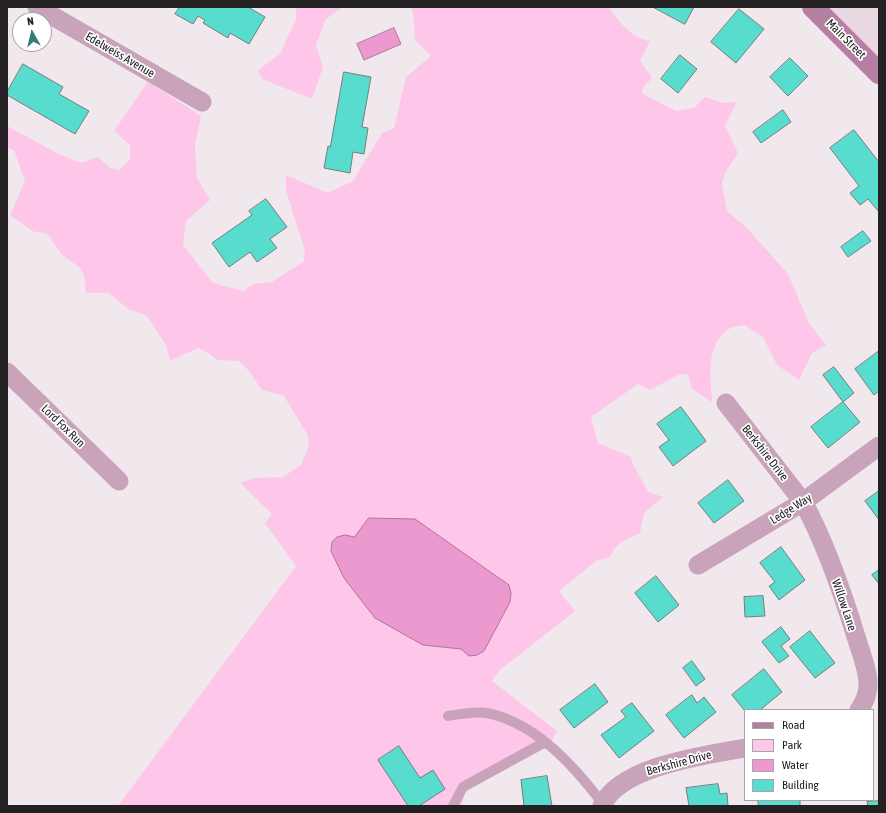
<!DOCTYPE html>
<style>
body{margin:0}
#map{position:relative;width:886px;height:813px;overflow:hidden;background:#f1e8ed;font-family:"Asap Condensed",sans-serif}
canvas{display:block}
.frame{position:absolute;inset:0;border:8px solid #242123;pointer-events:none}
.legend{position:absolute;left:744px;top:709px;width:130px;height:92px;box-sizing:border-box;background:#fff;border:1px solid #a7a6a7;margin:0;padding:5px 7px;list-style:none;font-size:12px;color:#242123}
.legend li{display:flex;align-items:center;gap:8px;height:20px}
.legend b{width:20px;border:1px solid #a7a6a7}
.north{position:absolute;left:12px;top:12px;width:40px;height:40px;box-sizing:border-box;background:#fff;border:1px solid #a7a6a7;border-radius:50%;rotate:352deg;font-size:11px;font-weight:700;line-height:16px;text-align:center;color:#242123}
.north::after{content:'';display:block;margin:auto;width:14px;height:18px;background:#357c74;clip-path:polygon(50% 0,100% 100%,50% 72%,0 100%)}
</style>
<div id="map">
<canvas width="886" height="813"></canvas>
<div class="frame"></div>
<ul class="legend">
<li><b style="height:5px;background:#b57fa1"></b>Road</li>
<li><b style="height:11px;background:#fec7e9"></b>Park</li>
<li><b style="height:11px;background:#eb99ce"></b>Water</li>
<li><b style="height:11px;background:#57dccd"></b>Building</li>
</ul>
<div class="north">N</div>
</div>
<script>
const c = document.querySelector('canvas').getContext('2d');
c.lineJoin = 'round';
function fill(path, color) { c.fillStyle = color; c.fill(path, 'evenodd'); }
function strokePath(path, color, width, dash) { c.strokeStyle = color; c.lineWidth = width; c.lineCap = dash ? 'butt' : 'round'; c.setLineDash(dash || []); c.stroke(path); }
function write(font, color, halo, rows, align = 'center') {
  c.font = font + ' "Asap Condensed",sans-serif'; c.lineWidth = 3.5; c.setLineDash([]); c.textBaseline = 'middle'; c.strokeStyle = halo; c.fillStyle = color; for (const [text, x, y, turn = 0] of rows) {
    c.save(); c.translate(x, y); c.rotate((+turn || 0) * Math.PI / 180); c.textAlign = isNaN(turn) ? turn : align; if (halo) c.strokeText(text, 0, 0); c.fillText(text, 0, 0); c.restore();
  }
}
fill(new Path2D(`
 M813 7H879V77Z`), '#e9d8e2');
fill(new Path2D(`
 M296 7H343L326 19 316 45 323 67 312 99 262 79 258 70 280 54 296 19Z
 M410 7H609C619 22 631 38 650 41L640 61 652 78 642 89 643 94 676 111 694 108 705 97 723 103 737 102 725 126 738 153 725 173 722 184 727 211 748 229 788 274 809 323 826 345 812 353 799 380 777 365 763 337 744 325C739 326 730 327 726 331 705 349 711 377 712 402L692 389 688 374 678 375 650 390 638 384 591 417 598 443 631 457 632 462 648 492 663 497 644 513 640 533C626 540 617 541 610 557L596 561 559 591 575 611 500 670 492 681 557 731 549 746 465 791 462 806H118L296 566 265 523 272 514 240 483 254 478 283 477 301 465 309 445 307 434 284 396 262 390 248 370 239 361 217 360 208 353 198 348 170 361 166 345 147 316 128 309 109 293H86L84 275 80 268 61 254 48 234 32 231 10 215 25 181 14 150 7 147V126L59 154 81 163 98 157 110 168 119 170 130 159V145L114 131 147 83H150L201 116 195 145 197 178 210 200 186 221 183 245 213 283 243 291 253 284 272 282 304 261 305 251 286 191V175L328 193 353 181 382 133 394 128 406 77 431 56 415 40 413 12ZM367 520 472 559 500 578 511 591 469 656 461 649 423 645 336 558 331 552 345 535 354 537Z`), '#fec7e9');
const water = new Path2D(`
 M394 28 401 44 364 60 357 44Z
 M369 518 415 519 509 585 511 593 510 602 484 651 477 655 469 656 461 649 423 645 375 618 344 578 331 551 332 542 337 537 345 535 354 537Z`);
fill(water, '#eb99ce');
strokePath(water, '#af759b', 1);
const building = new Path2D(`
 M180 7H248L265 17 249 44 230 33 228 38 203 23 205 20 198 16 193 24 175 14Z
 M653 7H694L685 24Z
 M739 9 764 29 736 63 711 42Z
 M680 55 697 69 678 93 661 79Z
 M790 58 808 76 788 96 770 77Z
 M23 64 63 87 59 94 89 111 75 134 7 95V92Z
 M344 72 371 77 362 127 368 128 364 154 353 152 350 173 324 168 328 146 330 147Z
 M783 110 791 122 761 143 753 132Z
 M854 130 879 162V212L868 199 860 205 850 193 859 186 830 148Z
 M266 199 287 227 270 239 277 248 257 262 250 252 229 267 212 243 252 215 249 211Z
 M863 231 871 241 848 257 841 247Z
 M879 351V391L874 395 855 369Z
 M834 367 854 393 843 402 823 375Z
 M843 402 860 422 828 448 811 427Z
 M681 407 706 441 673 466 659 447 669 440 657 424Z
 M728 480 744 501 714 523 698 503Z
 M879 491V520L865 501Z
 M781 547 805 580 779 600 769 586 775 582 760 563Z
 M879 570V584L872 575Z
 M656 576 679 605 658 622 635 593Z
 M763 596 765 616 745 617 744 597Z
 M781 627 790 639 781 646 789 656 779 663 762 642Z
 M810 631 835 663 815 678 790 647Z
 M692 661 705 679 696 686 683 668Z
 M764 669 782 692 760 710 745 711 732 695Z
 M595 684 608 702 574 728 560 710Z
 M692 695 697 703 704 697 716 712 684 738 666 715Z
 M632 703 654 731 619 758 601 735 626 717 621 711Z
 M399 746 420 778 433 770 445 789 419 806H408L378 760Z
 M547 776 552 806H524L521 780Z
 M718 784 720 794 727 793 728 806H689L686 788Z
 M758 800H800V806H759Z
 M879 801V806H868L867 802Z`);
fill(building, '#57dccd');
strokePath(building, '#747e7d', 1);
strokePath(new Path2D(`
 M448 716C460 714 475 711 487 713 536 723 574 766 603 804
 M453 806 463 787 545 742`), '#c8a3ba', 10);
strokePath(new Path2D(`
 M37 7 202 102
 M7 372 119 481
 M726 403 803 502C826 543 844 597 858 643 862 656 868 670 868 684 868 694 865 702 859 710
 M698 565 803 502 879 446
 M602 806C619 766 707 755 745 748`), '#c8a3ba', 19);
strokePath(new Path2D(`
 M813 7 879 73`), '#b57fa1', 22);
write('12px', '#242123', '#fff', [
 ["Main Street",846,39,45],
 ["Edelweiss Avenue",120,55,30],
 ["Lord Fox Run",63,426,44],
 ["Berkshire Drive",765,453,52],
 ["Ledge Way",791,509,-32],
 ["Willow Lane",844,605,71],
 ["Berkshire Drive",679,763,-15]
]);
</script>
